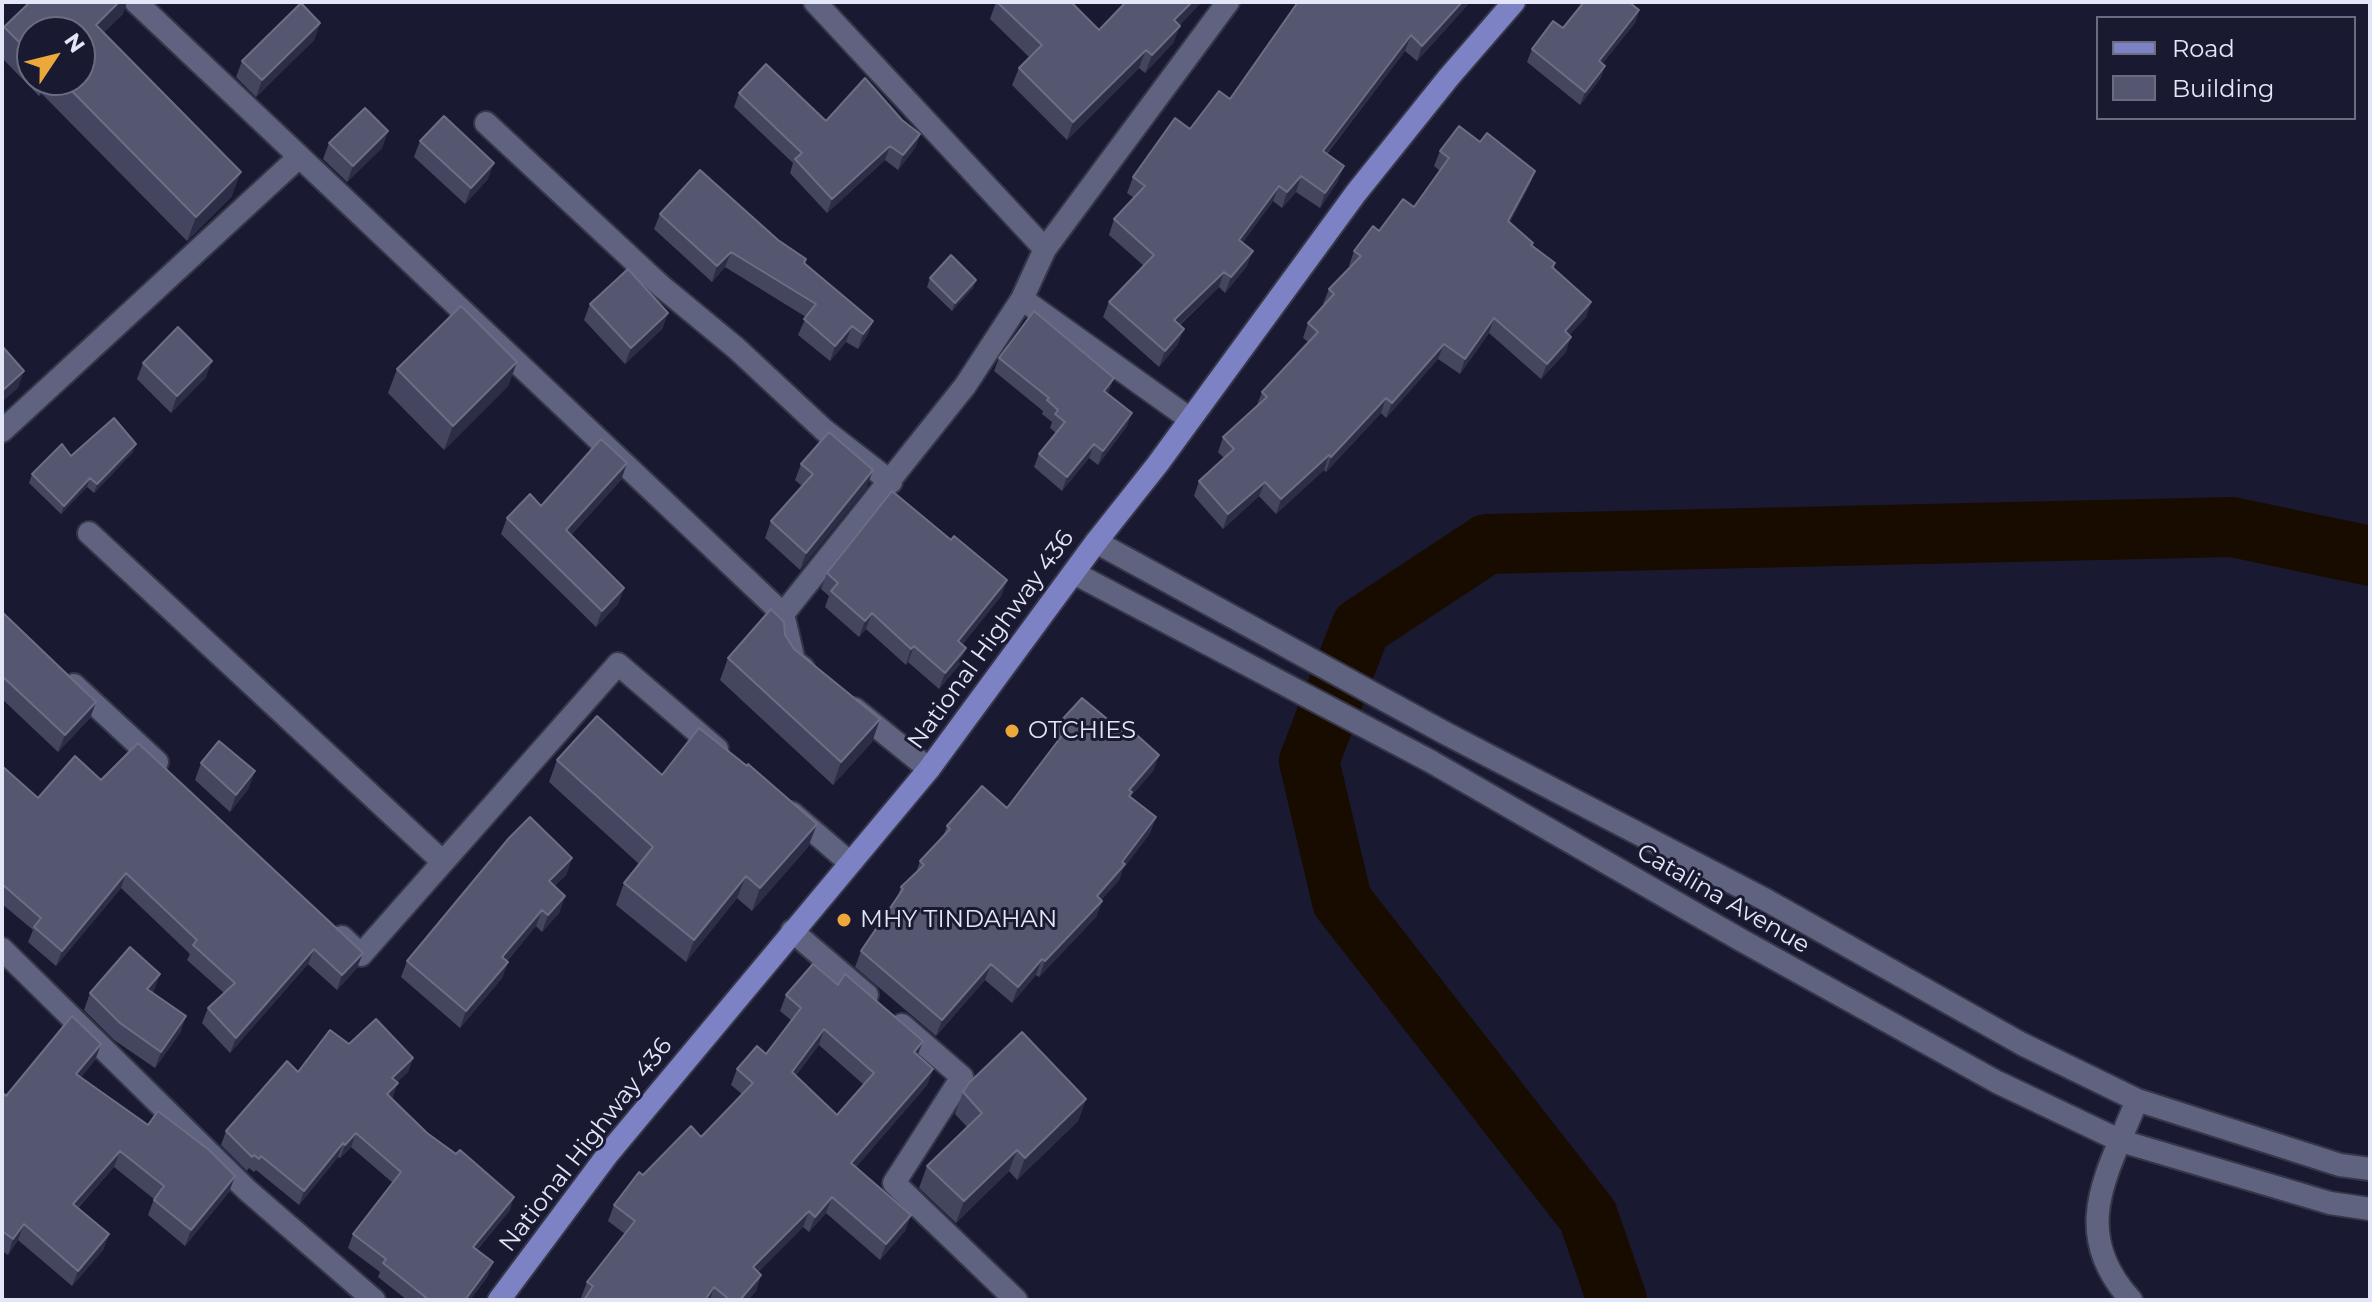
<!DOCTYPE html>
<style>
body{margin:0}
#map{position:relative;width:2372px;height:1302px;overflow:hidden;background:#191a31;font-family:Montserrat,sans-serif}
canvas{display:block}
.frame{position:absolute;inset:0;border:4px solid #e3e6f6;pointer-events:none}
.legend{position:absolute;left:2096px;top:16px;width:260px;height:104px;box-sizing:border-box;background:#191a31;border:2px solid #6a6c80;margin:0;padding:10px 14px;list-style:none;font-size:24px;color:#e3e6f6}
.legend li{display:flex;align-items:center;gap:16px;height:40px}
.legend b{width:40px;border:2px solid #6a6c80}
.north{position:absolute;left:16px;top:16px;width:80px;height:80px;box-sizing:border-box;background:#191a31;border:2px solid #6a6c80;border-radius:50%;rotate:55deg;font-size:22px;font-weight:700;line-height:32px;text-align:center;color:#e3e6f6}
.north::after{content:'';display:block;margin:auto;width:28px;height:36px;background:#eda83b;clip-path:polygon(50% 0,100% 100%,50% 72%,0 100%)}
</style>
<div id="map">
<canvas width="2372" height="1302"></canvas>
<div class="frame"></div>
<ul class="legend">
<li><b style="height:10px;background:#7d82c4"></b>Road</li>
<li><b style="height:22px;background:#555770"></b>Building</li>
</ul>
<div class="north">N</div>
</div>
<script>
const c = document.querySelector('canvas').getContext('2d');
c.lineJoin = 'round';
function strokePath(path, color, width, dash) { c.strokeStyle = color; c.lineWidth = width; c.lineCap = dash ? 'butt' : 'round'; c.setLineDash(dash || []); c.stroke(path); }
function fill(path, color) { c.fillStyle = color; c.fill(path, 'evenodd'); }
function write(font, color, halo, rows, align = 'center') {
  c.font = font + ' Montserrat,sans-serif'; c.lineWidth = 6; c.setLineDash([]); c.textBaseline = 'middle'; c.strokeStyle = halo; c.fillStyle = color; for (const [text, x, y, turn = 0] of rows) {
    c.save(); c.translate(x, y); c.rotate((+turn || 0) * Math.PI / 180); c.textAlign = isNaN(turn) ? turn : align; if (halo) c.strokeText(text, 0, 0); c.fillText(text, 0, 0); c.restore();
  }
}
strokePath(new Path2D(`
 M1617 1300 1588 1216 1342 901 1309 761 1361 627 1487 544 2232 527 2370 556`), '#180c00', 60);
const minor = new Path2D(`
 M136 2 783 614 794 661 803 668
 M815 2 1045 249
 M486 123 661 286 736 348 824 430 891 482
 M1022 299 1190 419
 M2 431 298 158
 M89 533 443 862
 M1096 542 1445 733 1766 900 2022 1044 2137 1100 2340 1165 2370 1169
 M1074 573 1430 761 1741 940 1997 1082 2121 1141 2330 1203 2370 1209
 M783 614 965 386 1022 299 1045 249 1228 2
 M74 685 157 762
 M855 709 929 769
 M792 813 849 862
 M792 931 867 995
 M342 937 361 955 618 664 717 749
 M2 949 247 1190 374 1300
 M902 1025 962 1077 894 1183 1016 1300
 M2131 1300C2068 1231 2108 1173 2137 1100`);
const primary = new Path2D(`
 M499 1300 608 1154 929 769 1096 542 1157 465 1356 193 1449 77 1514 2`);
strokePath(minor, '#363649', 26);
strokePath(primary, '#363649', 26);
strokePath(minor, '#60637f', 22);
strokePath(primary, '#7d82c4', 22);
fill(new Path2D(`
 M996 2H1071L1099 30 1180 26 1173 43 1145 73 1139 68 1067 140 1012 85 1019 68 1029 57 990 19Z
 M1292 2H1470L1417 61 1405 51 1327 154 1338 181 1320 208 1296 192 1282 208 1273 201 1243 242 1247 266 1225 293 1219 287 1180 325 1178 344 1159 367 1103 317 1109 302 1144 266 1109 235 1114 219 1134 198 1127 193 1133 177 1190 129 1230 99 1296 5Z
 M1639 10 1635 23 1602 64 1605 66 1600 79 1580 105 1527 62 1532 49Z
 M123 14 104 32 232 196 187 241 42 94 39 96 2 58V34L4 27ZM32 32 80 80H32Z
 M320 23 314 40 256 97 236 77 242 61Z
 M739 93 826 121 902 120 920 134 915 148 898 170 885 160 827 213 790 173 793 163 734 107Z
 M388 131 382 148 347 182 323 159 329 143Z
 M420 141 488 179 465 204 414 157Z
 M1480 142 1535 171 1529 186 1510 222 1532 246 1555 263 1554 268 1591 302 1586 317 1569 335 1566 352 1541 379 1489 333 1460 374 1438 359 1386 418 1381 413 1326 472 1324 470 1276 514 1259 496 1223 529 1194 496 1199 481 1224 458 1218 452 1223 437 1257 405 1262 392 1308 342 1303 338 1308 323 1324 305 1323 304 1329 289 1351 267 1349 266 1354 251 1379 231 1414 207 1440 171 1434 166 1440 151Z
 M660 214 778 240 873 321 867 336 858 349 846 342 830 361 798 335 806 317 725 267 712 282 654 229Z
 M930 278 976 280 973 288 952 311 927 287Z
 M590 304 668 313 662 329 625 364 584 320Z
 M999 358 1114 378 1107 394 1127 426 1098 465 1089 458 1062 491 1034 467 1039 454 1056 433 1050 428 1052 422 1042 414 1043 411 994 371Z
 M517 362 508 386 444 450 388 393 397 369Z
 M143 363 206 377 171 413 137 379Z
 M133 452 94 493 87 487 61 514 29 483 32 474 71 456Z
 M627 463 621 480 571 535 624 588 618 604 596 627 501 534 507 518 541 506Z
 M801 464 867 487 800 570 765 538 771 521 802 486 795 480Z
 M951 540 1007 580 1001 596 962 645 960 664 939 689 908 662 906 665 866 629 859 637 825 607 829 596 821 589 827 573Z
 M2 612 96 702 90 718 58 752 2 699Z
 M785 635 794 649 880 719 872 742 833 785 720 680 728 658Z
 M1059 723 1124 733 1159 755 1153 771 1130 797 1156 817 1150 833 1123 869 1119 880 1101 900 1102 901 1096 917 1039 977 1036 975 1012 1003 985 980 936 1036 855 967 861 951 897 898 901 887 916 873 920 861 943 837 947 826 1007 808 1057 742 1054 739Z
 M557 760 662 775 817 824 808 847 752 911 737 898 686 962 616 905 624 883 639 864 549 782Z
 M201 763 249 788 230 812 195 780Z
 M2 766 38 798 101 780 357 968 337 990 308 964 230 1053 202 1023 208 1008 224 993 187 960 190 954 121 888 56 966 28 942 33 930 2 904Z
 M572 858 566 875 554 886 565 896 559 913 542 932 536 926 507 961 508 962 502 978 460 1028 401 977 407 961Z
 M154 991 152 993 186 1016 180 1033 155 1068 114 1040 84 1010 90 993Z
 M786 995 918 1056 933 1069 927 1085 856 1167 911 1215 905 1231 880 1260 826 1213 809 1232 803 1227 758 1272 761 1275 756 1291 748 1300H584L581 1298 587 1282 625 1234 608 1221 614 1205 643 1175 701 1137 742 1094 731 1085 737 1069 766 1054 792 1021 780 1011ZM819 1045 864 1085 837 1115 796 1075Z
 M101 1044 95 1060 81 1077 148 1125 235 1176 229 1192 185 1246 148 1215 154 1199 114 1167 78 1208 109 1234 103 1250 72 1286 18 1240 8 1255 2 1251V1092L6 1096Z
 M349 1044 413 1058 408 1072 397 1082 392 1099 510 1210 477 1250 488 1276 470 1300H407L378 1277 380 1272 348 1248 353 1234 393 1183 351 1147 340 1158 338 1157 299 1205 256 1170 254 1172 249 1168 247 1171 221 1145 226 1131Z
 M963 1092 1086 1099 1078 1121 1017 1180 1009 1171 956 1223 919 1188 927 1166 967 1127 955 1114Z`), '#44465f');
fill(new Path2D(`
 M119 2H127L123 14 87 49 96 25Z
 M1192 2H1202L1168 38 1174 20Z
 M1462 2H1470L1417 61 1422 46Z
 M1639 10 1635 23 1594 74 1599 61Z
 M320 23 314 40 256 97 262 80Z
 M1180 26 1173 43 1145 73 1152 55Z
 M1411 35 1405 51 1317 166 1323 151Z
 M1146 50 1139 68 1067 140 1073 122Z
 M1605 66 1600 79 1580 105 1585 92Z
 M45 80H47L42 94 39 96Z
 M388 131 382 148 347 182 353 166Z
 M920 134 915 148 898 170 903 155Z
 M890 146 885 160 827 213 832 199Z
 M494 163 488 179 465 204 471 188Z
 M1344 166 1338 181 1320 208 1325 193Z
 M1535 171 1529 186 1503 236 1508 221Z
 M241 172 232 196 187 241 196 217Z
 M1301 176 1296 192 1282 208 1287 192Z
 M1279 186 1273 201 1234 255 1239 240Z
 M1253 251 1247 266 1225 293 1231 277Z
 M731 252 725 267 712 282 717 266Z
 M1224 272 1219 287 1168 335 1174 320Z
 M976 280 973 288 952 311 955 303Z
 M1591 302 1586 317 1560 346 1565 331Z
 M668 313 662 329 625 364 631 348Z
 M1494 318 1489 333 1460 374 1465 359Z
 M873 321 867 336 858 349 863 334Z
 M852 326 846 342 830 361 835 346Z
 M1184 329 1178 344 1159 367 1165 351Z
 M1571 337 1566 352 1541 379 1547 364Z
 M1444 344 1438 359 1386 418 1392 403Z
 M212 361 206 377 171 413 177 396Z
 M517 362 508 386 444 450 453 426Z
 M24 371 18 388 2 402V391Z
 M1114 378 1109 391 1099 404 1104 391Z
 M1386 398 1381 413 1326 472 1331 457Z
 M1132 413 1127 426 1098 465 1103 451Z
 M136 444 133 452 94 493 97 484Z
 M1094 444 1089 458 1062 491 1067 477Z
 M1329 455 1324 470 1276 514 1281 499Z
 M627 463 621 480 560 547 566 530Z
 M873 470 867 487 800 570 806 553Z
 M90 478 87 487 61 514 64 506Z
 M1265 482 1259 496 1223 529 1228 514Z
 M1007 580 1001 596 952 657 958 641Z
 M624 588 618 604 596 627 602 611Z
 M872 613 866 629 859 637 865 621Z
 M914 646 908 662 906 665 911 649Z
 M966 648 960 664 939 689 945 673Z
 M96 702 90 718 58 752 65 735Z
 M880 719 872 742 833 785 841 762Z
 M1159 755 1153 771 1130 797 1126 808 1129 790Z
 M255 771 249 788 230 812 236 795Z
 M1156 817 1150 833 1123 869 1119 880 1091 912 1097 896Z
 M817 824 808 847 752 911 760 888Z
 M572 858 566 875 543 898 549 881Z
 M126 873 121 888 56 966 62 951Z
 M746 876 737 898 686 962 694 940Z
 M565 896 559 913 542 932 548 915Z
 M1102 901 1096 917 1039 977 1045 961Z
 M542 910 536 926 496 973 502 957Z
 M314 949 308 964 230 1053 236 1038Z
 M363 953 357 968 337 990 342 975Z
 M1042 959 1036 975 1012 1003 1018 987Z
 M508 962 502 978 460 1028 466 1011Z
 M991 964 985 980 936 1036 942 1020Z
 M160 974 154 991 141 1006 147 989Z
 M186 1016 180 1033 155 1068 161 1052Z
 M824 1029 819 1045 786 1087 792 1072Z
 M923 1041 917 1057 914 1052Z
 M101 1044 95 1060 71 1090 76 1074Z
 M413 1058 408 1072 387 1092 392 1078Z
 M933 1069 927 1085 846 1179 851 1163Z
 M398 1083 393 1097 382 1108 387 1094Z
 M1086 1099 1078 1121 1017 1180 1025 1158Z
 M356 1133 351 1147 340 1158 345 1145Z
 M343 1143 338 1157 299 1205 304 1191Z
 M1017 1150 1009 1171 956 1223 964 1201Z
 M120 1151 114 1167 67 1219 73 1204Z
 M235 1176 229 1192 185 1246 191 1230Z
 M514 1197 510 1210 468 1260 473 1247Z
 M832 1197 826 1213 809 1232 815 1217Z
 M809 1211 803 1227 747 1283 753 1267Z
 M911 1215 905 1231 880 1260 886 1244Z
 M24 1224 18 1240 8 1255 13 1239Z
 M109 1234 103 1250 72 1286 78 1271Z
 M493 1262 488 1276 470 1300H465Z
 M761 1275 756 1291 748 1300H740Z
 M714 1287 710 1300H705Z`), '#2c2d46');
const building = new Path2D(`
 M30 2H119L96 25 241 172 196 217 61 80H80V32H32V55L4 27Z
 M997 2H1071L1099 30 1126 2H1192L1174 20 1180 26 1152 55 1146 50 1073 122 1019 68 1042 45Z
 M1298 2H1462L1422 46 1411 35 1323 151 1344 166 1325 193 1301 176 1287 192 1279 186 1239 240 1253 251 1231 277 1224 272 1174 320 1184 329 1165 351 1109 302 1154 255 1114 219 1145 186 1133 177 1175 118 1190 129 1219 91 1230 99Z
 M1584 2H1629L1639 10 1599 61 1605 66 1585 92 1532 49 1553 21 1563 28Z
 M301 3 320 23 262 80 242 61Z
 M766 64 826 121 865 78 902 120 920 134 903 155 890 146 832 199 795 159 802 153 739 93Z
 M365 108 388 131 353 166 329 143Z
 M444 116 494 163 471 188 420 141Z
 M1459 126 1480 142 1487 133 1535 171 1508 221 1533 243 1531 245 1555 263 1552 267 1591 302 1565 331 1571 337 1547 364 1494 318 1465 359 1444 344 1392 403 1386 398 1331 457 1329 455 1281 499 1265 482 1228 514 1199 481 1234 449 1223 437 1267 397 1262 392 1318 332 1308 323 1334 294 1329 289 1361 256 1354 251 1373 226 1379 231 1403 199 1414 207 1449 158 1440 151Z
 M700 170 778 240 806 259 804 263 873 321 863 334 852 326 835 346 804 319 816 304 731 252 717 266 660 214Z
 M951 255 976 280 955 303 930 278Z
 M628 269 668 313 631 348 590 304Z
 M461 306 517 362 453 426 397 369Z
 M1034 311 1114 378 1104 391 1132 413 1103 451 1094 444 1067 477 1039 454 1065 422 1055 414 1058 410 1047 400 1049 398 999 358Z
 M178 327 212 361 177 396 143 363Z
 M2 346 24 371 2 391Z
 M114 418 136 444 97 484 90 478 64 506 32 474 62 444 71 456Z
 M829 432 873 470 806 553 771 521 813 474 801 464Z
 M601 439 627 463 566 530 624 588 602 611 507 518 530 494 541 506Z
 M892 491 951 540 954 536 1007 580 958 641 966 648 945 673 914 646 911 649 872 613 865 621 831 591 838 583 827 573Z
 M771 609 784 622 785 635 794 649 880 719 841 762 728 658Z
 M2 612 96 702 65 735 2 676Z
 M1082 698 1124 733 1129 728 1159 755 1129 790 1132 792 1129 796 1156 817 1122 862 1125 864 1097 896 1102 901 1045 961 1042 959 1018 987 991 964 942 1020 861 951 903 889 901 887 924 865 920 861 950 829 947 826 982 786 1007 808 1067 729 1059 723Z
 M597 716 662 775 699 728 747 766 748 764 817 824 760 888 746 876 694 940 624 883 653 847 557 760Z
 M219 741 255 771 236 795 201 763Z
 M138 743 363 953 342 975 314 949 236 1038 208 1008 235 983 193 945 197 940 126 873 62 951 34 927 41 918 2 884V766L38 798 75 756 101 780Z
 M530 817 572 858 549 881 565 896 548 915 542 910 502 957 508 962 466 1011 407 961 509 838Z
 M130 947 160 974 147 989 186 1016 161 1052 120 1023 90 993Z
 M813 964 838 985 845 974 923 1041 914 1052 933 1069 851 1163 911 1215 886 1244 832 1197 815 1217 809 1211 753 1267 761 1275 740 1300H730L714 1287 705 1300H584L593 1286 587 1282 635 1221 614 1205 639 1172 643 1175 691 1126 701 1137 753 1083 737 1069 757 1046 766 1054 801 1008 786 995ZM824 1029 874 1073 837 1115 792 1072Z
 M72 1016 101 1044 76 1074 148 1125 158 1111 209 1150 235 1176 191 1230 154 1200 164 1186 120 1151 73 1204 109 1234 78 1271 24 1224 13 1239 2 1231V1092L6 1096Z
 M376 1019 413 1058 392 1078 398 1083 387 1094 427 1133 456 1154 460 1150 514 1197 473 1247 493 1262 465 1300H429L383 1263 386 1259 353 1234 401 1172 356 1133 345 1145 343 1143 304 1191 261 1156 259 1159 254 1155 252 1157 226 1131 287 1061 298 1072 330 1030 349 1044Z
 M1022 1032 1086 1099 1025 1158 1017 1150 964 1201 927 1166 982 1113 963 1092 969 1083Z`);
fill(building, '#555770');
strokePath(building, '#6b6e85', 2);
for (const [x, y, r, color] of [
 [1012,731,8,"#eda83b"],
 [844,920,8,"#eda83b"]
]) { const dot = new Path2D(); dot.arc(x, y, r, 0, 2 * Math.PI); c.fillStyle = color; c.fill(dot); strokePath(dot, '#191a31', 3); }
write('24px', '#e3e6f6', '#191a31', [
 ["National Highway 436",991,640,-54],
 ["Catalina Avenue",1723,899,30],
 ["National Highway 436",586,1145,-52]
]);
write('24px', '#e3e6f6', '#191a31', [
 ["OTCHIES",1028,731],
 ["MHY TINDAHAN",860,920]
], 'left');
</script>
